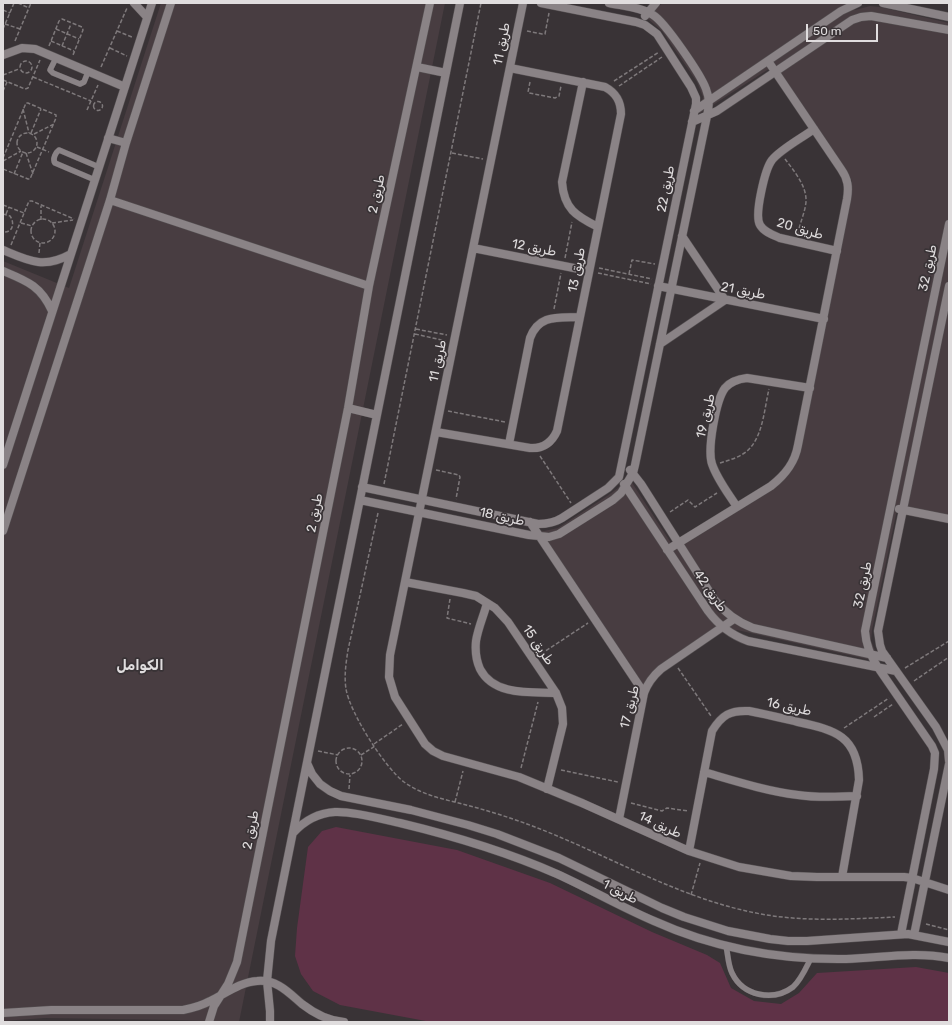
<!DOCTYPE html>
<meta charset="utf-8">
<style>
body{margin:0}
#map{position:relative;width:952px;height:1025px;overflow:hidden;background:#393336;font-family:Rubik,sans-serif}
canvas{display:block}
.frame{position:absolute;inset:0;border:4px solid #e0ddde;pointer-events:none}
.scale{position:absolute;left:806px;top:24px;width:72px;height:18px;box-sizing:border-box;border:2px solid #e0ddde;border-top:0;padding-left:5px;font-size:12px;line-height:14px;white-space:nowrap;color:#e0ddde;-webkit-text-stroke:3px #393336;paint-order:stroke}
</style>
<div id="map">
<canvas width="952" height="1025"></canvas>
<div class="frame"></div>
<div class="scale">50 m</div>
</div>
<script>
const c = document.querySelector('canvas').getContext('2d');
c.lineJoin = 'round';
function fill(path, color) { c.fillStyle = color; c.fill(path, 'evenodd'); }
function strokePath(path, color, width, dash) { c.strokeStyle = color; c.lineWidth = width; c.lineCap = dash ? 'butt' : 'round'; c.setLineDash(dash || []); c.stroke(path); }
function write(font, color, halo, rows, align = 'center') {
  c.font = font + ' Rubik,"Noto Naskh Arabic",sans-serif'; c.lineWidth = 3.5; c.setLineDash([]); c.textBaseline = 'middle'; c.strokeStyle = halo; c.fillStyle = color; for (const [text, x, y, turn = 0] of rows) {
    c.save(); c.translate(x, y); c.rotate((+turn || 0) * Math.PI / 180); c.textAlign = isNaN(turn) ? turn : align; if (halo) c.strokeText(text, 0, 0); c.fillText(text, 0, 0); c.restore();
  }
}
fill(new Path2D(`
 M161 3H445L239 1022 177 1020 45 1018 3 1021V261L69 288Z
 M662 3H851L855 10 870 6 880 7 949 23V517L898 505 872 630 871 641 880 662 737 630 719 634 661 674 651 685 642 698 530 529 544 531 558 528 607 496 618 488 627 475 675 549 785 478 794 467 800 454 852 191V181L849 175 775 65 699 114 703 97 697 82 662 31 648 19Z`), '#483d41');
fill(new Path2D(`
 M336 827 457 850 550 883 652 932 707 955 720 963 731 988 754 1001 781 1004 799 993 817 973 916 967 949 973V1022H431L340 1005 313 991 301 974 295 956 297 928 308 847 322 831Z`), '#5f3247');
const lane = new Path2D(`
 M56 58 50 70 53 73 80 84 84 82 88 72
 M95 180 55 163C52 159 56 152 59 150L99 167
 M726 946C728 954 728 965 732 973 743 996 773 1002 793 987 801 980 806 968 811 958`);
const street = new Path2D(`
 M134 3 147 17
 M523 3 390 655 389 677 395 697 425 744 433 751 443 756 519 777 582 803 689 851 739 867 791 876 817 877H904L912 878 949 890
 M883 3 949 17
 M645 16 656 3
 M3 55 22 48 35 49 125 87
 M417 67 446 73
 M583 82 562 182C564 209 576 216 598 227
 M694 111 841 11 858 3
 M692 122 717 111 852 20 861 17 871 16 949 30
 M814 129C802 138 781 149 772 160 765 169 754 215 760 225 764 232 773 235 780 238L837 251
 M108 138 126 143
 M110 200 369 286
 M473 248 589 271
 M3 250C29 261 44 269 71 254
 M3 271C27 281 41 286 52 311
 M658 286 824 319
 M949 286 878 631 880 645 882 651 936 727 948 750 949 761
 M660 344 725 300 682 236
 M348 408 377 415
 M436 432 530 448C543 449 552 442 557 431L621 114C621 101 616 93 605 87L510 68
 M509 444 530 338C539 314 558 318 580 317
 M3 465 152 3
 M630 470 641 484 714 599C725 613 737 622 753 628L887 658
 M624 484 708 611C719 626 731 635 748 641L896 671
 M362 487 538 524C547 524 554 523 562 518L608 488 619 477 696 104V98L691 87 657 34 645 25 636 22 541 3
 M360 500 529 535 549 537 559 534 613 500 621 493 633 473 635 465 707 116C709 106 710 99 706 89 701 75 665 22 653 15 641 7 623 6 609 3
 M737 507C728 493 717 479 712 464 707 449 716 400 725 388 731 381 738 379 747 378L810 388
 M899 509 949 519
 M530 522 644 693
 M3 531 110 200 126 143 171 3
 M667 550 771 486C785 475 795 463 798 445L847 199C849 187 848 179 841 169L768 61
 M405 582 463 593 476 596 495 608 508 622 556 693 562 708 563 724 547 789
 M487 603C484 615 478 628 476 641 475 651 476 660 480 669 494 696 530 692 556 693
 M307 763 312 774 320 784 330 791 341 796 411 810 468 825 497 834 559 858 662 908 684 917 728 931 770 939 788 941H807L908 934 949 942
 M704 772C735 781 766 791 798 795 817 798 837 797 857 796
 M619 819 644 693C648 682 653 676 661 669L734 619
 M293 833C304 821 318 813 335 812 353 811 382 819 400 823 454 836 507 852 557 874 590 889 621 907 654 921 714 948 780 960 846 959 880 958 915 951 949 958
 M689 851 712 731C722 715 730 710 749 711 765 714 781 718 798 722 835 730 858 736 859 780L842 877
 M901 934 934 769 935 753 932 746 877 666C870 654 866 645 865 631L949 224
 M914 935 949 764
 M3 1013 51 1010H183C193 1008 201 1006 210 1001 225 994 240 982 257 981 277 979 289 993 302 1004 315 1014 329 1021 344 1022
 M209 1022 214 1006 228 984 237 962 348 408 369 286 430 3
 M270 1022V1011L267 981 271 941 460 3`);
strokePath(lane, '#565153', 6);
strokePath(street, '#565153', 9);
strokePath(new Path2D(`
 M18 3 29 8
 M3 10 10 13
 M5 24 20 29
 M3 29 14 3
 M56 29 79 39
 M117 31 132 37
 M527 31 542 34H545L549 13
 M15 41 31 3
 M51 41 74 51
 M49 46 59 21 62 19 82 27 83 30 73 55
 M62 46 71 24
 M110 48 127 56
 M20 67a6 6 0 1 1 12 0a6 6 0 1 1-12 0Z
 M101 67 127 8
 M3 75 19 69
 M33 77 91 101
 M3 80 25 89 28 88 40 60
 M614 81 659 52
 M530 82 528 92 529 93 555 98 559 96 561 86
 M619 86 662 57
 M3 91 7 82
 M93.5 106a4.5 4.5 0 1 1 9 0a4.5 4.5 0 1 1-9 0Z
 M23 109 29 133
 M87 110 98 85
 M31 133 41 109
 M17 143a10 10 0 1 1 20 0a10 10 0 1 1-20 0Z
 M34 134 54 124
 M37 147 49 152
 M26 153 33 174
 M452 153 483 159
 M3 158 26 103H28L56 115V118L30 179H28L3 169
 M785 159C794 171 807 186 806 202 805 212 800 223 798 233
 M3 161 21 151
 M14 174 23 152
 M3 205 24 213
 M3 214 10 216C15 223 13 233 3 232
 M6 214 9 207
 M31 231a12 12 0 1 1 24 0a12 12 0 1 1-24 0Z
 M41 220V206
 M21 223 32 226
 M52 223 73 220
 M11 245 29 201H32L74 219
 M39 253 40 243
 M565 258 572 222
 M599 268 652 279
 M598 273 651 284
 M629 274 632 260 655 264
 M554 309 561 273
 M416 329 447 335
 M415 334 446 341
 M448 411 505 422
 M540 456 571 503
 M720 463C729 460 738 458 746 452 763 438 764 410 769 389
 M436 470 459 475 460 477 456 499
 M384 484 481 3
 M670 512 688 500 695 507 717 493
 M378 513 348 650C346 663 344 676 346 689 350 713 385 768 404 782 423 796 448 800 470 806 489 811 508 817 527 824 606 853 678 899 761 914 805 922 850 919 895 917
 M450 599 447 618 471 624
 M541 654 588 623
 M678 668 711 716
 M905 668 949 641
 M914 681 949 657
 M874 717 893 704
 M844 728 889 698
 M374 744 403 724
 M336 761a13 13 0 1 1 26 0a13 13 0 1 1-26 0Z
 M318 751 338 755
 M361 755 375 746
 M521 768 538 702
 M561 770 618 782
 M349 789 350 775
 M455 802 463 771
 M631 803 662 811 667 808 688 811
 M691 895 700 863
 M926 924 949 930`), '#7e797b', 1.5, [4, 2]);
strokePath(lane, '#8a8386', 5.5);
strokePath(street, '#8a8386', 8);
write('13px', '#e0ddde', '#393336', [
 ["طريق 11",502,44,-79],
 ["طريق 22",666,189,-79],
 ["طريق 2",377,194,-78],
 ["طريق 20",800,229,16],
 ["طريق 12",534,248,11],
 ["طريق 32",928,268,-78],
 ["طريق 13",577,270,-79],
 ["طريق 21",743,291,11],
 ["طريق 11",438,361,-78],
 ["طريق 19",706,416,-77],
 ["طريق 2",315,513,-79],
 ["طريق 18",502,517,12],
 ["طريق 32",863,585,-78],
 ["طريق 42",710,591,55],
 ["طريق 15",538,645,56],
 ["طريق 17",630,707,-76],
 ["طريق 16",789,707,12],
 ["طريق 14",660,825,25],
 ["طريق 2",251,830,-79],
 ["طريق 1",620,892,27]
]);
write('bold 14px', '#e0ddde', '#393336', [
 ["الكوامل",140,666]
]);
</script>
